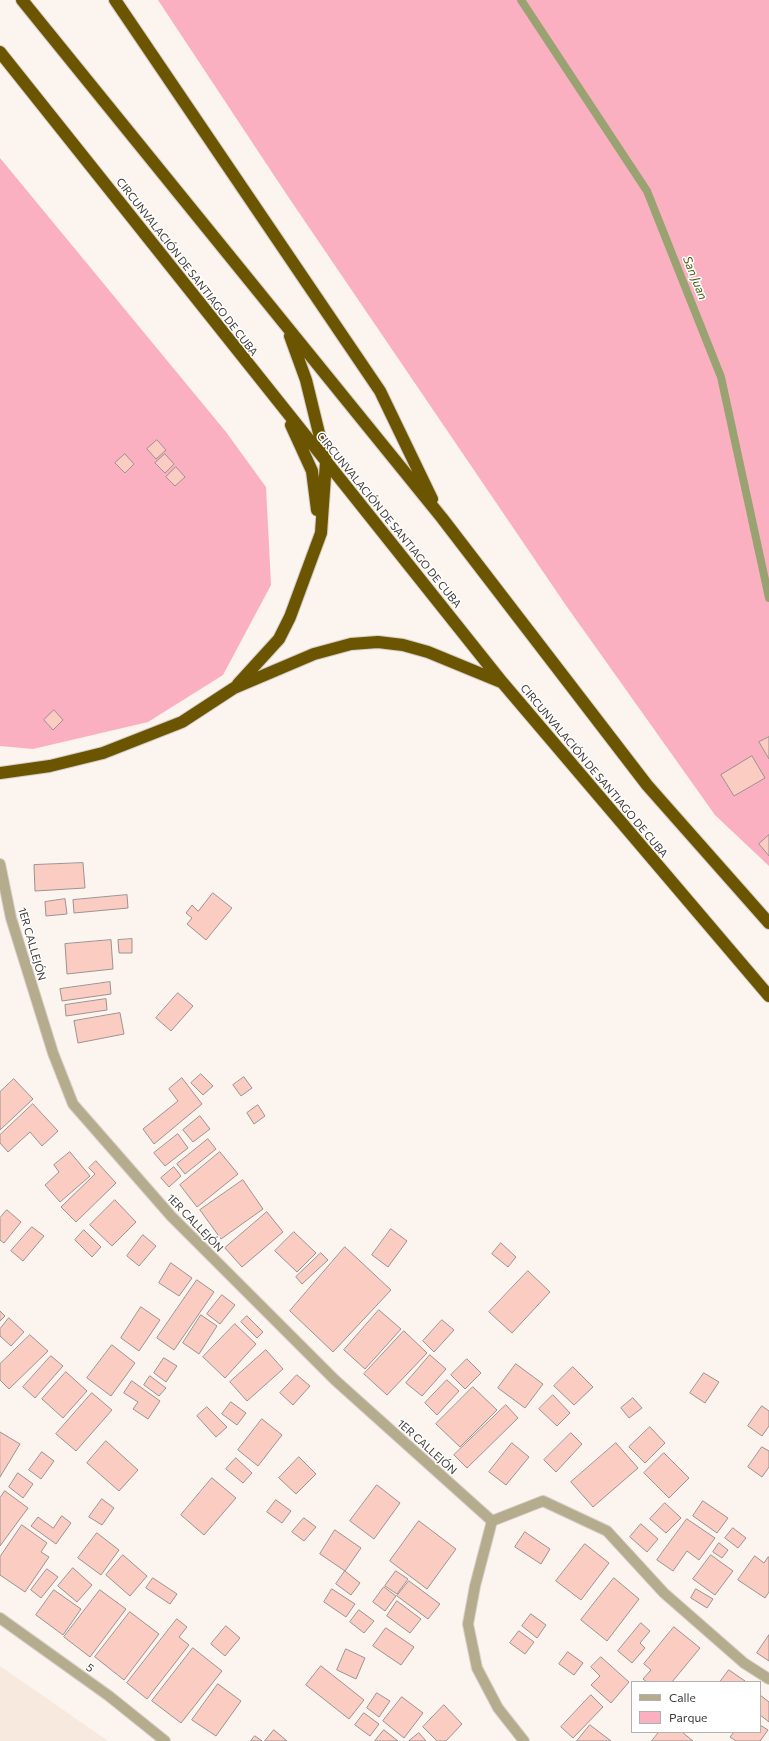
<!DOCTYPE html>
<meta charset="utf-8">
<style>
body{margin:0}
#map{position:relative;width:769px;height:1741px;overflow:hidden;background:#fcf4ee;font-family:Commissioner,sans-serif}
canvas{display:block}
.legend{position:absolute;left:631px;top:1681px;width:130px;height:52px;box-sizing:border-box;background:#fff;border:1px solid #b2b1af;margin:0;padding:5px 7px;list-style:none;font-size:12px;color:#3e3b38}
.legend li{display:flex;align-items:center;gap:8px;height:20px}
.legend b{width:20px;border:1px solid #b2b1af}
</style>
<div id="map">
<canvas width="769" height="1741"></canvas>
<ul class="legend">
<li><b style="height:5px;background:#b5ab8d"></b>Calle</li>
<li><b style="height:11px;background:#fab0c1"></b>Parque</li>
</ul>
</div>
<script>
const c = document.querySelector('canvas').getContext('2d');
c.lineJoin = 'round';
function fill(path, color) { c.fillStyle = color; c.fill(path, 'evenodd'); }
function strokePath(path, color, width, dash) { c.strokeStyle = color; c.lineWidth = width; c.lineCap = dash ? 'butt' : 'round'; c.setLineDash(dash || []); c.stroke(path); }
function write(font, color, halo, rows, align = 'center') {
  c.font = font + ' Commissioner,sans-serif'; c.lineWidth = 3; c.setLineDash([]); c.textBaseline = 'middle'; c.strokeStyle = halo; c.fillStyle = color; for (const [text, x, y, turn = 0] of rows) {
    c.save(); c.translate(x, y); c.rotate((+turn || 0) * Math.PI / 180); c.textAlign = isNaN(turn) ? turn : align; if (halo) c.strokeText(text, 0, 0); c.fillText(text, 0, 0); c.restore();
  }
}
fill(new Path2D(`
 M0 1666 108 1741H0Z`), '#f7e9dd');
fill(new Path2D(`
 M158 0H769V866L715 815 565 604 287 195Z
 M0 158 226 432 266 487 271 585 223 675 148 722 33 749 0 746Z`), '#fab0c1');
strokePath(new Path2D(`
 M521 0 647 191 721 377 769 598`), '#98a371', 8);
const building = new Path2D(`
 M157 440 166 450 156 459 147 449Z
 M125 454 134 464 125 473 115 463Z
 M165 454 174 464 165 473 155 463Z
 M176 467 185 477 175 486 166 477Z
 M54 710 63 720 53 730 44 720Z
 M769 737V759L759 742Z
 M752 756 765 778 734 796 721 775Z
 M769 835V856L759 844Z
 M83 863 85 888 35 891 34 865Z
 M213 893 232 908 206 940 187 924 192 918 186 913 192 905 198 911Z
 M127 895 128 908 74 913 73 900Z
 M65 899 67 914 46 916 45 902Z
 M132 939V953H119L118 940Z
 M111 940 113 969 67 974 65 944Z
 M110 982 111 994 62 1001 60 989Z
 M178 993 193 1006 171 1031 156 1018Z
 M106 999 107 1010 66 1016 65 1005Z
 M120 1013 124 1034 78 1043 74 1021Z
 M201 1074 213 1086 203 1095 191 1083Z
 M244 1077 252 1088 241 1096 233 1085Z
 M182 1078 202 1104 154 1144 143 1129 178 1101 169 1089Z
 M14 1079 33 1099 0 1130V1092Z
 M33 1104 58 1131 42 1146 30 1132 8 1152 0 1143V1135Z
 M258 1105 265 1116 254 1124 247 1113Z
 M200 1116 210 1129 193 1142 183 1130Z
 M178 1134 188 1148 165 1166 154 1153Z
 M208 1139 216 1149 185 1174 177 1164Z
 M70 1152 90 1176 60 1202 45 1185 59 1172 54 1165Z
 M220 1152 238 1174 197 1207 180 1185Z
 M96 1161 116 1183 76 1222 61 1207 95 1174 89 1168Z
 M174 1167 181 1176 169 1187 161 1178Z
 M243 1180 263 1209 221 1239 200 1210Z
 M115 1200 136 1222 112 1246 90 1225Z
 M7 1210 21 1222 4 1243 0 1240V1218Z
 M267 1212 283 1232 242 1267 225 1248Z
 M32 1227 44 1236 23 1261 11 1251Z
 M391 1229 407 1241 388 1267 372 1255Z
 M84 1230 101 1247 92 1257 75 1240Z
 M294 1232 316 1253 297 1272 275 1251Z
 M143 1235 156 1246 139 1266 127 1256Z
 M501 1243 516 1257 508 1267 492 1254Z
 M345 1247 391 1290 333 1352 290 1311Z
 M321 1253 328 1260 302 1284 296 1277Z
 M171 1263 192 1278 179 1296 159 1283Z
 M528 1271 550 1292 512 1333 489 1312Z
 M197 1280 214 1292 174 1350 157 1338Z
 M222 1295 235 1305 220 1324 207 1314Z
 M141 1307 160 1320 139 1351 121 1338Z
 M379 1310 401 1329 365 1369 344 1350Z
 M0 1311 5 1316 0 1321Z
 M201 1315 217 1326 199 1354 183 1343Z
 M247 1316 263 1332 257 1338 241 1322Z
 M9 1318 24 1332 11 1346 0 1336V1329Z
 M442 1320 454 1330 434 1352 423 1341Z
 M235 1324 256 1344 225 1378 203 1357Z
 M404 1331 427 1353 387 1395 364 1374Z
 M30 1335 48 1351 9 1389 0 1380V1364Z
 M112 1345 135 1363 111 1396 87 1378Z
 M266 1350 283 1369 247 1401 230 1382Z
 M430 1355 446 1369 422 1396 406 1383Z
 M51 1356 63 1366 35 1398 23 1387Z
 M164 1358 177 1366 166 1382 154 1373Z
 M467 1359 481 1373 465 1389 451 1375Z
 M516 1364 543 1384 525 1408 498 1388Z
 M573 1367 593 1387 574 1405 554 1386Z
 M66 1372 87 1391 63 1418 42 1399Z
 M704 1373 719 1382 705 1403 690 1393Z
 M297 1375 310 1386 293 1405 280 1393Z
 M150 1376 166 1388 159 1396 144 1385Z
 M447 1380 459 1391 437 1415 425 1403Z
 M132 1381 160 1401 148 1419 133 1409 138 1402 124 1393Z
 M473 1387 497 1410 460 1447 436 1424Z
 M92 1393 112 1410 76 1451 56 1434Z
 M553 1395 570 1413 557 1426 539 1409Z
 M633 1398 642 1408 629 1418 621 1408Z
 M231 1402 246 1413 237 1425 222 1414Z
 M506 1405 518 1418 467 1468 454 1455Z
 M762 1406 769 1411V1426L762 1436 748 1426Z
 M207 1407 227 1427 216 1437 197 1416Z
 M262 1419 282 1435 258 1466 238 1450Z
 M650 1427 665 1443 645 1463 629 1447Z
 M0 1432 20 1444 0 1477Z
 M571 1433 582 1444 556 1472 544 1460Z
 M106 1441 138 1470 119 1491 87 1463Z
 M512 1443 529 1457 506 1485 489 1472Z
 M616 1443 638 1468 593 1507 571 1482Z
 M762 1447 769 1451V1467L762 1477 748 1467Z
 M42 1452 54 1461 41 1479 29 1470Z
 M664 1453 689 1478 669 1498 644 1473Z
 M299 1457 316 1474 296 1494 279 1478Z
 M236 1458 252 1473 243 1483 226 1469Z
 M18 1473 33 1484 23 1498 9 1487Z
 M212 1478 236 1498 204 1535 181 1515Z
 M377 1485 400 1503 374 1539 350 1521Z
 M5 1491 28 1508 0 1546V1498Z
 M102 1499 114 1508 102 1525 89 1517Z
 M276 1500 291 1511 282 1523 267 1512Z
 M703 1501 728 1518 717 1533 693 1516Z
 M665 1503 681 1518 666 1533 650 1519Z
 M62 1516 71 1523 56 1544 31 1526 38 1517 53 1528Z
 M304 1518 316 1527 304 1541 292 1532Z
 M687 1519 715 1538 699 1560 687 1551 673 1571 657 1560Z
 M419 1521 456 1549 427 1589 390 1561Z
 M641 1524 658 1539 647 1552 630 1537Z
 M22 1525 47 1543 41 1552 49 1557 25 1592 0 1575V1557Z
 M733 1528 746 1538 738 1548 725 1538Z
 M335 1530 361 1548 345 1571 320 1554Z
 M525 1532 550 1549 541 1564 515 1547Z
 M97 1533 119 1550 101 1575 78 1558Z
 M719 1543 728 1550 722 1558 713 1552Z
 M585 1544 609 1563 581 1600 556 1581Z
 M123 1555 147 1576 130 1596 106 1575Z
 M711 1555 733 1571 715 1595 693 1579Z
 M755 1556 764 1563 768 1557H769V1592L765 1598 738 1580Z
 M73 1568 92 1585 77 1602 58 1586Z
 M47 1569 58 1577 41 1598 31 1590Z
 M345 1571 360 1583 351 1595 336 1584Z
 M396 1571 408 1579 397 1594 385 1586Z
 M153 1578 177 1594 170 1604 146 1588Z
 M614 1578 639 1599 607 1641 581 1620Z
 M409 1581 440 1604 428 1619 397 1596Z
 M384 1587 396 1596 385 1611 373 1602Z
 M332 1589 355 1604 346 1617 324 1602Z
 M696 1589 713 1599 707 1608 691 1598Z
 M54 1590 81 1609 63 1635 36 1615Z
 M100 1590 126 1609 90 1657 64 1637Z
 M397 1601 421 1619 410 1633 387 1616Z
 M359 1610 374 1621 364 1633 350 1622Z
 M130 1612 159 1634 124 1680 95 1657Z
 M531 1614 546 1625 537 1638 522 1626Z
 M177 1619 187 1627 179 1637 189 1645 147 1699 127 1683Z
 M641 1623 650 1631 640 1643 645 1648 632 1663 618 1651Z
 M226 1626 240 1638 225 1656 211 1644Z
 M674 1627 700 1648 672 1682H647L643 1679 651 1670 644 1664Z
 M386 1628 414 1647 401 1665 373 1646Z
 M519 1631 534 1642 525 1654 510 1643Z
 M769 1635V1661L757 1653Z
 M193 1648 222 1671 181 1723 152 1701Z
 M346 1649 365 1658 356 1679 337 1670Z
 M568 1652 583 1663 574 1675 559 1664Z
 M601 1657 629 1682 611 1703 591 1685 600 1676 591 1667Z
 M321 1666 364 1700 349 1719 306 1685Z
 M729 1670 745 1681V1682H720Z
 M218 1684 241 1701 216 1736 192 1720Z
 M377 1693 390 1701 379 1717 367 1708Z
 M591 1695 603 1707 573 1738 561 1727Z
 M760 1695 769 1702V1722L760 1715Z
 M402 1697 423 1713 404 1738 383 1721Z
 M444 1705 462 1724 446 1741H437L423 1727Z
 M364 1713 379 1724 370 1736 355 1725Z
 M590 1725 611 1741H577Z
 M760 1725 768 1730 760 1741H736L730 1737 734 1732H760Z
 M274 1730 287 1741H265Z
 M384 1730 398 1741H375Z
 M659 1732H682L693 1741H652Z
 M419 1733 426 1741H409Z
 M255 1736 262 1741H251Z`);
fill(building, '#fbccc1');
strokePath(building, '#9c9391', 1);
const street = new Path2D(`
 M0 864 11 918 53 1053 73 1104 171 1216 335 1380 492 1521
 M492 1521 543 1501 607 1531 664 1593 744 1663 769 1679
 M492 1521 475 1586 468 1624 477 1668 498 1708 524 1741
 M0 1618 109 1696 165 1741`);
const highway = new Path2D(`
 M22 0 442 518 647 785 769 923
 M115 0 380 391 432 499
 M0 52 502 682 769 996
 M291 425 312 471 317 510
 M238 684 279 639 290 617 321 533 326 462 306 380 290 336
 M0 773 50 766 103 753 182 722 234 688 314 654 351 644 378 642 403 645 428 652 501 682`);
strokePath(street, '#d6cfca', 12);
strokePath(highway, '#d6cfca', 14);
strokePath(street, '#b5ab8d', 10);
strokePath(highway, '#6c5500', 12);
write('11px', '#3e3b38', '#fff', [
 ["CIRCUNVALACIÓN DE SANTIAGO DE CUBA",187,267,52],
 ["CIRCUNVALACIÓN DE SANTIAGO DE CUBA",389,520,51],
 ["CIRCUNVALACIÓN DE SANTIAGO DE CUBA",594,771,50],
 ["1ER CALLEJÓN",32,944,74],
 ["1ER CALLEJÓN",195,1223,46],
 ["1ER CALLEJÓN",427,1447,42],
 ["5",90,1668,36]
]);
write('italic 12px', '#4d5a09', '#fff', [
 ["San Juan",695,278,68]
]);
</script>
